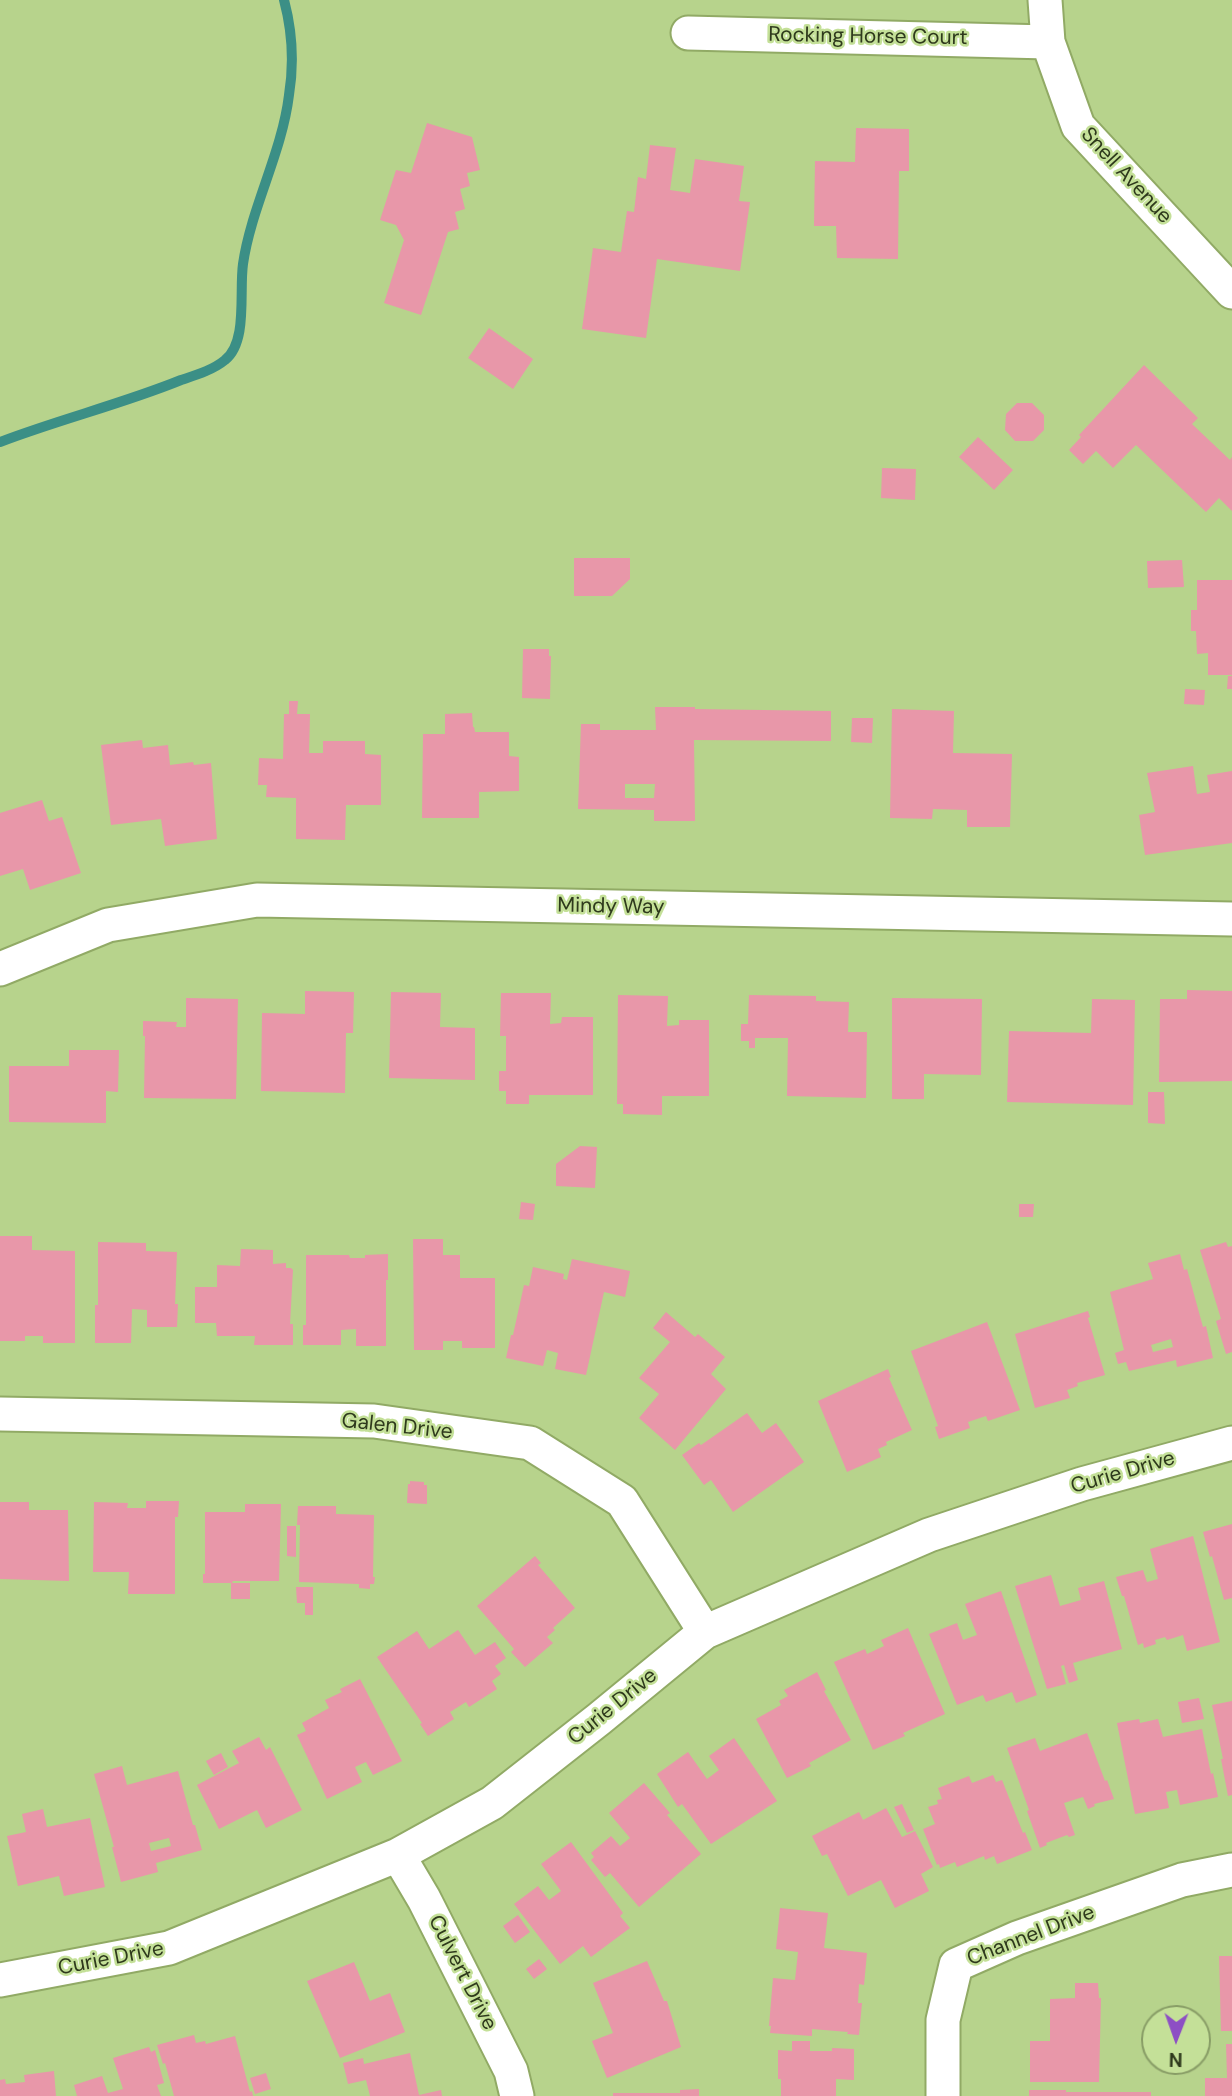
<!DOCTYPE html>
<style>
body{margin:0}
#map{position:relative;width:1232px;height:2096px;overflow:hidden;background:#b7d38c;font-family:"DM Sans",sans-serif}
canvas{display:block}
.north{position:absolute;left:1141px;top:2005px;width:70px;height:70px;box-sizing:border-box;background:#c4e098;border:2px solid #889d66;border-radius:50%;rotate:181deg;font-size:19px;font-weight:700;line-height:28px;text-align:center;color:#2e391c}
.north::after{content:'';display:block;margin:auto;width:24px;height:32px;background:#8d4fc4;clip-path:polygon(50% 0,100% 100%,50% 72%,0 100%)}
</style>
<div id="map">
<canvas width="1232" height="2096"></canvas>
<div class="north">N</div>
</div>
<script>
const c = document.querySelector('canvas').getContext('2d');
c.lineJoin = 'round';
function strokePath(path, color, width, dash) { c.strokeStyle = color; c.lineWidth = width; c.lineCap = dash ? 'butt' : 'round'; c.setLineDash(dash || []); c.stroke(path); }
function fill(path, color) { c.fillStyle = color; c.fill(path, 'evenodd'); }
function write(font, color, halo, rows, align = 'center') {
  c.font = font + ' "DM Sans",sans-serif'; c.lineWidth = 5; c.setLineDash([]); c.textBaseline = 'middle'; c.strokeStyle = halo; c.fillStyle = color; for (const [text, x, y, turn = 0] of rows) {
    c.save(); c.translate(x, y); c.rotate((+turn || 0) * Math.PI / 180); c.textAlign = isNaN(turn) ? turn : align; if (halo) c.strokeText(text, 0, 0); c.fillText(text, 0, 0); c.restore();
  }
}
strokePath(new Path2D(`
 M0 442C60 419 122 404 181 380 196 375 213 370 225 360 248 342 239 292 243 264 251 208 282 153 289 95 294 64 292 30 284 0`), '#3b8f86', 10);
fill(new Path2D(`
 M427 123 472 137 480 170 467 173 470 186 460 189 465 209 455 212 459 229 448 232 421 315 384 303 404 240 396 225 380 220 396 170 411 173Z
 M856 128 909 129V171H899L898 259 837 258 836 226H814L815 161 855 162Z
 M650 145 676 148 670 190 690 193 695 159 744 166 739 201 750 202 740 271 657 259 646 338 582 329 593 248 621 252 627 211 634 212 638 177 646 179Z
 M489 328 533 359 513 389 468 358Z
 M1144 365 1198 418 1192 424 1230 460 1232 457V511L1219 498 1206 512 1136 445 1113 468 1096 451 1083 464 1069 450 1081 437 1079 435Z
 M1017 403H1032L1044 415V430L1033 441H1015L1005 430 1006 414Z
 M978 437 1013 470 994 490 959 457Z
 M882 468 916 469 915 500 881 498Z
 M574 558H630V579L612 596H574Z
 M1182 560 1184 587 1148 588 1147 561Z
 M1197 580H1232V675H1208V653L1197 654 1196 631H1191V610H1197Z
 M523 649H549V656H551L550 699 522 698Z
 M1228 676H1232V689H1227Z
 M1185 689 1205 690 1204 705 1184 704Z
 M289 701H298L297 714H310L309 753H323V741H365V754L381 755V805H346L345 840 296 839V798L266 797 267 785H258L259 758 283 759 284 714H289Z
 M655 707H695V709L831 711V741L694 740 695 821H654V810L578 809 581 724H600V730H656ZM625 784H655L654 798H625Z
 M892 709 954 711 953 753 1012 754 1010 827H967V810L933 809 932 819 890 818Z
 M472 713 473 727H474L475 732H509V756L519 757V791L479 792V818H422L423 734H445V714Z
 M852 718H873L872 743 851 742Z
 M142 740 143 748 168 745 170 765 193 762 194 765 211 763 217 839 165 846 161 819 111 825 101 745Z
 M1193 766 1197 794 1210 792 1207 775 1232 771V843L1145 855 1139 815 1155 812 1147 773Z
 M42 800 49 821 62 817 81 873 30 890 23 869 0 876V813Z
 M1187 990 1232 991V1081L1159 1082 1160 999H1187Z
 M305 991 354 992 353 1033H346L345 1093 261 1091 262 1013 305 1014Z
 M391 992 441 993 440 1027 475 1028V1080L389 1078Z
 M501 993H551L550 1024 561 1023 562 1017H593V1095H529V1104H506V1091H499V1071H506V1036H500Z
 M618 995 668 996 667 1026 679 1025V1020H709V1096H662V1115L623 1114V1104H617Z
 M749 995 816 996V1001L849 1002 848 1032H867L866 1098 787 1096 788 1038H755V1048H749V1041H741V1024H748Z
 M186 998 238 999 236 1099 144 1098 145 1036H143V1021L177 1022 176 1027H186Z
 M892 998 982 999 981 1075 924 1074V1099H892Z
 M1092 999 1135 1000 1133 1105 1007 1102 1009 1031 1091 1033Z
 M69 1050H119L118 1092 106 1091V1123L9 1122V1066H69Z
 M1148 1092H1164L1165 1124 1148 1123Z
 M580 1146 597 1147 595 1188 556 1186V1164Z
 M521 1202 535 1204 533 1220 519 1219Z
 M1019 1204H1034L1033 1217H1019Z
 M0 1236H32V1250L75 1251V1343H43V1336H25V1341H0Z
 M413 1239H443V1255H460V1278H495V1348H462V1341H443V1350H414Z
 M98 1242 146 1243V1251L177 1252 175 1304H178L177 1327H147V1310L132 1309 131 1343H95V1305H98Z
 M1226 1242 1228 1247 1232 1246V1352L1226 1354 1216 1321 1221 1319 1200 1250Z
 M241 1249 273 1250V1264L286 1263V1268H291L293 1270 290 1324H293V1345H254L255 1336H217L216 1323H195V1287H217V1265L240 1266Z
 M388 1254V1280H386V1346H356V1329L341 1330V1345H303V1325H306V1255H349L350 1258H365V1255Z
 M1180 1254 1184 1270 1187 1269 1203 1327 1206 1326 1213 1358 1177 1367 1176 1360 1129 1371 1126 1362 1118 1364 1115 1353 1124 1350 1110 1292 1153 1279 1148 1263ZM1171 1339 1173 1347 1153 1352 1151 1345Z
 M572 1259 630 1271 625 1297 604 1292 586 1375 555 1369 558 1353 547 1350 543 1366 506 1358 511 1335H513L524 1285 529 1286 533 1267 564 1274 563 1279 567 1280Z
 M1088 1311 1090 1317 1088 1318 1105 1375 1077 1383 1078 1386 1067 1390 1070 1398 1035 1408 1015 1334Z
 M666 1312 695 1337 698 1334 725 1357 711 1374 726 1389 675 1450 639 1418 659 1394 639 1378 670 1342 653 1328Z
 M987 1322 1020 1410 988 1421 986 1416 968 1422 970 1428 939 1439 935 1427 938 1426 911 1351Z
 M888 1369 891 1377 889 1378 912 1430 886 1442 887 1445 878 1449 881 1457 847 1472 818 1401Z
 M747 1413 762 1433 776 1423 804 1462 733 1512 711 1480 704 1485 682 1455 699 1443 701 1445Z
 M410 1481 424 1482V1485H427V1504L407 1503 408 1484H410Z
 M146 1501H179L178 1517H175V1594H128L129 1572H93L94 1502 128 1503 127 1508H146Z
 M0 1502H29V1510H68L69 1581 0 1579Z
 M245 1504H281L279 1581H233L232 1583H203V1574H205V1512H245Z
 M298 1506H336V1514L374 1515 373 1577H375L374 1584H370V1589L359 1588V1584L299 1582 300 1525H297Z
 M1232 1524V1598L1224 1600 1212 1556 1210 1557 1203 1532Z
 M287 1526H296V1557L287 1556Z
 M1193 1536 1220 1642 1187 1651 1183 1635 1167 1640 1165 1637 1155 1640 1156 1644 1144 1648 1143 1643 1138 1645 1124 1596H1122L1116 1577 1143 1570 1147 1582 1158 1579 1150 1549Z
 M535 1556 541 1563 538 1565 575 1608 553 1628 555 1630 547 1637 553 1643 525 1667 511 1652 514 1649 477 1606Z
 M1051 1575 1060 1606 1081 1600 1078 1588 1104 1581 1122 1649 1073 1663 1078 1680 1069 1683 1064 1665 1061 1666 1066 1684 1047 1689 1015 1586Z
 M231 1583H250V1599H231Z
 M296 1587H313V1615H305V1603H297Z
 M1001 1591 1037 1695 1016 1703 1012 1692 986 1702 983 1695 957 1705 929 1634 957 1623 963 1640 977 1635 965 1604Z
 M908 1628 945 1714 903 1733 905 1736 873 1750 834 1662 865 1649 867 1654 884 1646 881 1640Z
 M458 1630 475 1655 495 1642 506 1658 495 1666 501 1674 492 1681 497 1689 469 1707 466 1702 450 1712 454 1719 428 1736 420 1724 422 1723 377 1657 417 1631 429 1649Z
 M817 1672 826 1690 824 1691 851 1740 809 1763 811 1766 787 1778 756 1719 781 1705 779 1701 788 1696 784 1690Z
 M360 1679 402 1761 373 1775 366 1762 355 1767 362 1782 327 1799 297 1735 306 1731 302 1723 329 1708 325 1700 342 1692 340 1689Z
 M1199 1698 1204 1719 1182 1723 1178 1702Z
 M1232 1701V1795L1228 1796 1221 1759H1223L1212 1705Z
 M1139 1719 1140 1723 1158 1719 1163 1737 1202 1729 1211 1774 1213 1773 1218 1797 1180 1805 1177 1790 1166 1792 1169 1808 1135 1814 1117 1723Z
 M1087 1733 1105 1781 1107 1780 1114 1799 1094 1804 1095 1806 1088 1809 1083 1797 1064 1803 1075 1835 1069 1837 1067 1835 1046 1843 1047 1845 1040 1848 1027 1811 1029 1810 1007 1748 1035 1738 1040 1751Z
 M259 1737 266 1750 270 1747 302 1810 266 1828 257 1810 219 1829 197 1785 239 1763 232 1751Z
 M734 1738 777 1801 711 1844 682 1804 678 1807 657 1774 688 1752 707 1779 719 1770 709 1756Z
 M221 1753 228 1767 214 1775 206 1761Z
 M122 1766 127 1785 178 1771 193 1825H195L202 1850 156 1863 158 1872 121 1882 112 1847H114L94 1774ZM169 1838 171 1846 151 1851 149 1843Z
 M993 1775 996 1782 1002 1780 1023 1833 1025 1832 1032 1850 997 1864 994 1856 985 1860 984 1856 957 1867 955 1862 940 1868 939 1864 937 1865 923 1829 935 1824 928 1807 938 1804 937 1800 942 1799 938 1788 969 1776 972 1783Z
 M644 1783 670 1813 667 1815 701 1854 639 1907 610 1873 605 1877 591 1860 594 1857 591 1853 611 1836 620 1846 630 1838 609 1813Z
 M902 1804 914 1830 907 1833 894 1807Z
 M886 1808 902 1837 915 1831 933 1867 921 1874 929 1891 895 1908 881 1880 848 1896 827 1854 822 1856 812 1836 859 1812 863 1820Z
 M43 1809 47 1827 90 1818 105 1887 64 1896 59 1876 18 1886 7 1836 26 1832 22 1814Z
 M571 1842 623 1913 620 1916 630 1928 591 1957 583 1946 560 1964 514 1904 538 1886 549 1900 561 1891 541 1864Z
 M780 1908 828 1913 824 1948 867 1953 864 1985 859 1984 858 2003H862L859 2035 847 2034 848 2032 812 2029V2036L770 2033 771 2026H769L773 1978 795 1980 798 1952 776 1949Z
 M518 1915 530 1932 515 1943 503 1926Z
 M1219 1956H1232V2031H1221Z
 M539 1959 547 1969 534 1979 526 1969Z
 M647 1961 664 2001H667L681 2047 607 2078 592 2041 613 2033 593 1983Z
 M354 1962 370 2001 390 1993 405 2032 340 2058 307 1981Z
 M1075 1983H1098L1099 1998H1101L1099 2082H1030V2041H1050V1999L1075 1998Z
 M194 2035 196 2043 205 2041 206 2044 235 2036 250 2092 252 2091 253 2096H174L165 2063 163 2064 157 2045Z
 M792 2041H810V2051H832V2048L854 2049V2080L836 2079V2096H781V2079H778V2050L792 2051Z
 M1226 2044H1232V2096H1205V2078H1227Z
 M149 2047 151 2052 155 2050 164 2083 157 2085 161 2096H77L74 2085 102 2076 108 2093 123 2089 113 2058Z
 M410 2053 419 2095 441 2090 442 2096H370L366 2080 348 2084 343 2063 363 2058 364 2064Z
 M54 2071 56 2096H0V2080L5 2079 6 2084 25 2082 24 2075Z
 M266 2073 271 2089 255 2094 250 2078Z
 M699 2089V2096H613V2093H680V2090Z
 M1029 2090H1066V2092H1151V2096H1029Z`), '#e897a9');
const minor = new Path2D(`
 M1045 0 1048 42 1078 126 1232 292
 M688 33 1048 42
 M0 969 108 925 257 900 1232 919
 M0 1414 374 1421 530 1443 622 1501 705 1632
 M398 1855 424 1899 511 2071 517 2096
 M0 1980 169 1948 398 1855 492 1803 599 1719 705 1632 929 1535 1082 1484 1232 1443
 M943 2096V2020L956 1965 1017 1938 1182 1880 1232 1870`);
strokePath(minor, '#91aa65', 37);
strokePath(minor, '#fff', 33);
write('21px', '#2e391c', '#c4e098', [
 ["Rocking Horse Court",868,37,1],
 ["Snell Avenue",1126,176,47],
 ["Mindy Way",611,907,1],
 ["Galen Drive",397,1427,6],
 ["Curie Drive",1123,1473,-16],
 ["Curie Drive",613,1707,-39],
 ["Channel Drive",1031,1936,-21],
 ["Curie Drive",111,1959,-11],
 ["Culvert Drive",462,1973,63]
]);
</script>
